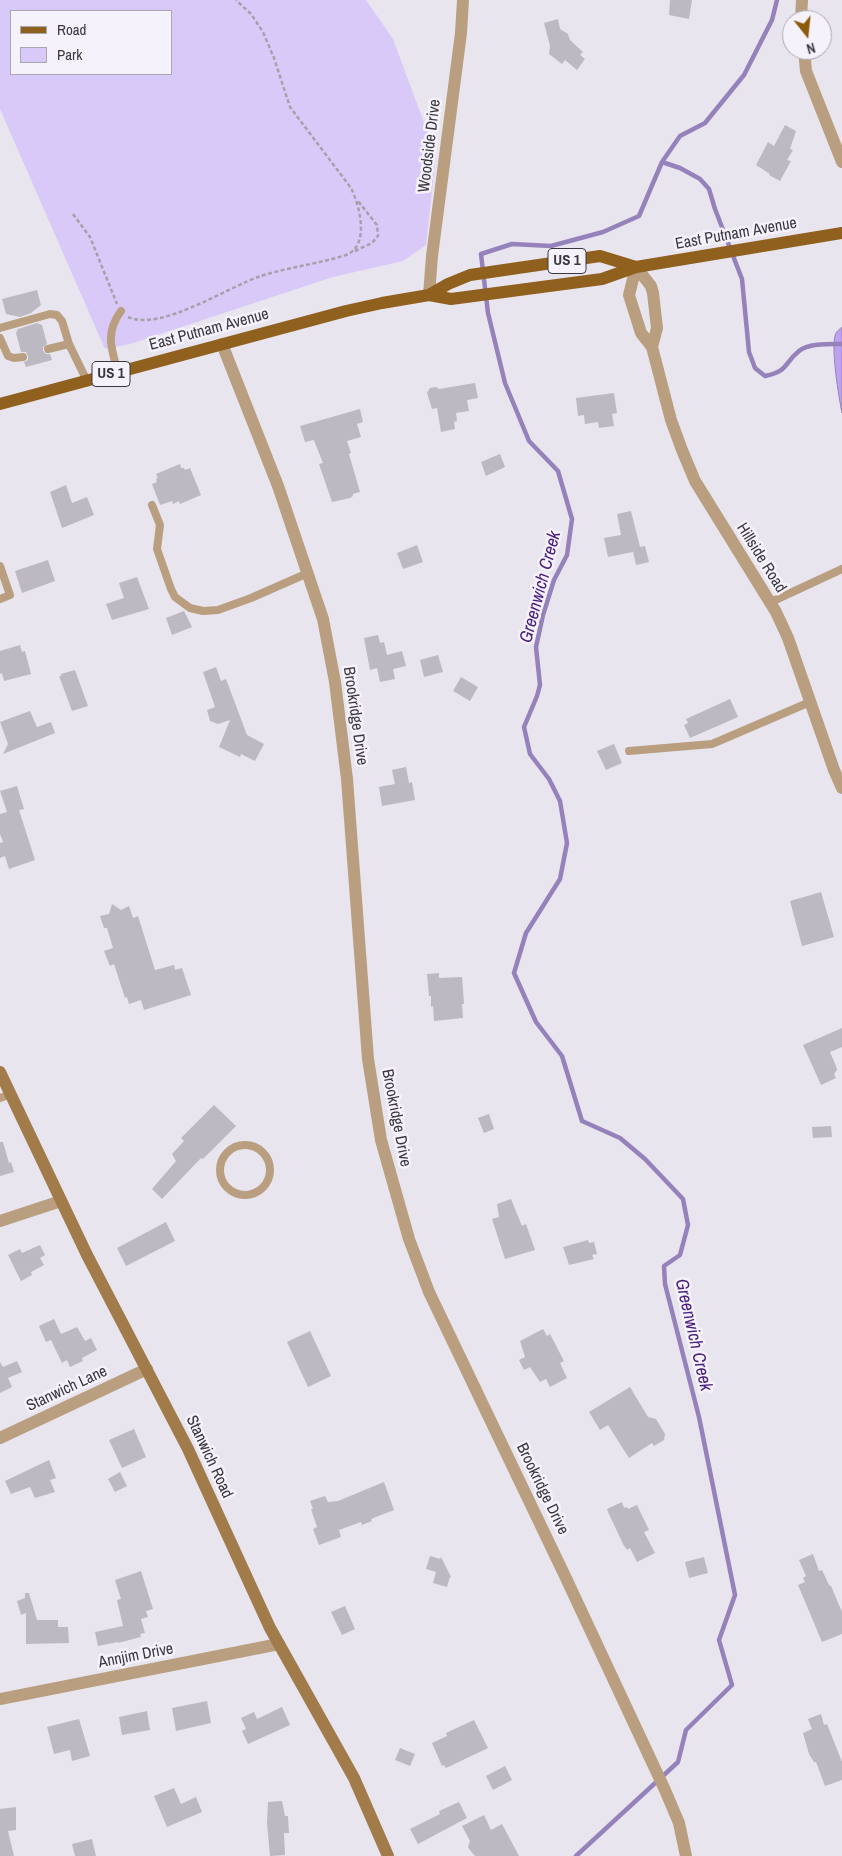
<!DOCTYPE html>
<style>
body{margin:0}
#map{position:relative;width:842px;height:1856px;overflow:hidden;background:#e8e5ef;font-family:"Archivo Narrow",sans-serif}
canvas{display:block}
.legend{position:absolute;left:10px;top:10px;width:162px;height:65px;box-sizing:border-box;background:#f5f2fc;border:1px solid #aaa8af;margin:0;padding:6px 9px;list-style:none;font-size:15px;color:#3a383c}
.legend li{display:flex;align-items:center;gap:10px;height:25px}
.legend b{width:25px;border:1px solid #aaa8af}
.north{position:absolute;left:782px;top:10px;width:50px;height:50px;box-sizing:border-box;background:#f5f2fc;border:1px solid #aaa8af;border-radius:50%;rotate:164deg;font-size:14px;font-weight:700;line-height:20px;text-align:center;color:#3a383c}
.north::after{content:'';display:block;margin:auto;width:18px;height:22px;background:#8d5a07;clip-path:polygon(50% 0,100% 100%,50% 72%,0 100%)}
</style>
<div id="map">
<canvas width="842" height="1856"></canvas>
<ul class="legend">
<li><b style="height:6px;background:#90601e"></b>Road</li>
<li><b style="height:14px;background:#d9c9f9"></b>Park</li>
</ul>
<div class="north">N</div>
</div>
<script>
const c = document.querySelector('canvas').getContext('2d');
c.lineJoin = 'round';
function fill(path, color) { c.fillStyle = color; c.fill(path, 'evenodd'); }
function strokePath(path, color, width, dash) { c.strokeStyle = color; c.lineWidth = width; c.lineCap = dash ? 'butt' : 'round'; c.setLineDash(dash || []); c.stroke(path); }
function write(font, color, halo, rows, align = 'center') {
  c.font = font + ' "Archivo Narrow",sans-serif'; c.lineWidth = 5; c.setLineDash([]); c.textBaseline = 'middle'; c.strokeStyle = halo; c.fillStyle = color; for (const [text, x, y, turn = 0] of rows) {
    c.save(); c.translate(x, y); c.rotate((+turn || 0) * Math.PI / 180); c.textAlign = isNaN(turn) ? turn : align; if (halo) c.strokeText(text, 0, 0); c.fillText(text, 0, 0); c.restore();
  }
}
fill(new Path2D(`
 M0 0H366L393 39 436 155 426 245 403 261 333 277 130 344 105 349 0 109ZM11 11H171V74H11Z`), '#d9c9f9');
const water = new Path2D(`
 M842 327V413C839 398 830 345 836 333 838 330 840 329 842 327Z`);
fill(water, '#bea1f2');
strokePath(water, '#9682bb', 1);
strokePath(new Path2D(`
 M662 162 680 168 700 179 709 189 715 209 742 279 749 352 755 368 765 376C789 371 783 364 799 351 808 343 830 344 842 344
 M576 1856 678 1762 686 1730 732 1685 719 1640 735 1595 699 1417 665 1284 664 1266 680 1255 688 1225 683 1199 645 1159 620 1138 582 1121 562 1056 536 1022 514 973 526 933 560 879 567 843 560 801 549 779 530 754 524 727 537 696 540 685 536 647 543 615 554 580 567 555 572 519 558 471 529 441 505 383 488 313 481 254 512 244 551 246 603 232 639 216 662 162 680 136 705 123 744 75 772 20 777 0`), '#9682bb', 4.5);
fill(new Path2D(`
 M670 0H692L689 19 669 15Z
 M558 19 560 29 568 34 570 40 583 52 580 55 585 59 577 70 565 60 562 64 549 54 550 46 544 23Z
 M785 125 796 131 790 149 793 150 787 160 791 161 780 181 769 175 770 174 756 165 768 142 774 146Z
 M37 290 41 305 31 313 20 317 6 314 2 299Z
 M37 323 42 325 47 344 43 347V351L46 354H50L52 360 26 367 24 362 28 360V356L26 352H21L16 333 18 329Z
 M475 383 478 398 467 400 469 411 456 413 457 421 454 422 455 429 441 432 437 408 432 409 427 393 430 388 436 387 439 389Z
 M614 393 617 413 612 414 614 426 599 428 598 422 585 424 584 415 578 416 576 398Z
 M360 409 363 422 357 424 361 437 347 441 351 453 349 454 360 492 353 494V496L350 498 332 502 319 464 323 463 315 443 314 440 305 442 300 426Z
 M500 454 505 467 486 476 481 462Z
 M180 464 181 468H184L185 470 190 468 201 495 180 504 179 501 173 504 172 501 160 505 152 484 157 482 156 479 158 478 156 474Z
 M66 485 72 503 87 497 94 515 62 528 50 492Z
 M631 511 640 547 645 546 649 562 636 565 633 552 608 557 604 538 621 535 617 514Z
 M417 545 423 562 403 569 397 553Z
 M48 560 55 581 22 593 15 571Z
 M137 577 149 609 112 620 106 604 124 598 119 583Z
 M184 611 192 627 172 635 166 618Z
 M378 635 380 643 384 642 387 655 402 651 406 666 393 669 395 679 380 682 377 668 370 670 364 638Z
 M20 645 22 652 25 651 31 674 4 681 2 673 0 674V651Z
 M438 655 443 672 424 677 420 660Z
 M216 667 221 681 226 679 247 735 264 744 255 761 241 754 240 757 219 747 230 720 218 724 210 721 207 710 215 707 203 672Z
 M75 670 88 706 72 711 59 676H61V674Z
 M461 677 478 687 470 701 453 691Z
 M730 699 738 717 690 738 684 725 688 723 686 719Z
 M30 711 37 727 51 722 55 733 3 754 8 744 0 722Z
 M614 744 622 763 606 770 597 751Z
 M406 767 409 783 412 782 415 800 382 806 379 787 395 784 392 770Z
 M17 786 24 809 19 810 35 860 9 869 5 856 0 858V843L3 842 0 834V814L7 812 0 791Z
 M821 892 834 937 802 946 790 901Z
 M112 904 121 910 129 906 133 918 138 916 155 970 174 965 175 970 182 968 191 995 144 1010 141 1000 129 1004 127 997 125 998 114 964 110 966 104 951 113 948 107 928H104L100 916 109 914Z
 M439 973V978L462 977 464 1004H462L463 1018 434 1021 433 1006 431 1007V996H429L427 974Z
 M842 1028V1047L830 1052 836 1066 837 1070 834 1074 836 1078 821 1085 803 1045Z
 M214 1105 236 1126 203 1159 201 1158 162 1199 152 1189 176 1161 172 1154 184 1141 181 1138Z
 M489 1114 494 1129 484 1133 478 1118Z
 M831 1126 832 1137 813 1138 812 1127Z
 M0 1142H3L9 1163 11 1162 14 1172 0 1176Z
 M511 1199 522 1226 526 1224 535 1250 505 1259 492 1219 499 1217 497 1204Z
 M166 1222 175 1241 126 1266 117 1248Z
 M588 1240 589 1243 594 1242 597 1254 592 1255 594 1259 569 1265 563 1247Z
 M40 1245 45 1255 40 1258 44 1265 31 1272 32 1275 21 1281 8 1255 20 1249 22 1253Z
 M54 1319 61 1334 77 1327 85 1341 91 1338 97 1350 82 1358 83 1361 70 1367 67 1360 62 1363 51 1340 46 1342 39 1326Z
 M543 1329 547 1336 550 1334 564 1361 560 1363 567 1378 550 1387 546 1379 540 1382 530 1367 524 1370 519 1360 525 1357 520 1341Z
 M310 1331 331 1376 308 1387 287 1342Z
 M17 1361 22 1372 8 1378 12 1387 0 1393V1362L3 1367Z
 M630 1387 648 1417 656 1419 665 1434 664 1440 654 1446 652 1443 629 1458 608 1425 600 1430 589 1412Z
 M134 1429 146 1457 122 1468 109 1440Z
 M49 1460 56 1478 50 1480 55 1492 35 1498 30 1487 11 1494 5 1481Z
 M120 1472 127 1486 115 1492 108 1479Z
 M384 1482 394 1510 371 1519 372 1521 362 1525 361 1522 339 1530 341 1537 319 1545 313 1529 317 1527 311 1509H313L310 1501 325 1496 328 1502 338 1501Z
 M622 1502 624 1508 627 1507 628 1509 637 1505 649 1530 644 1532 655 1553 637 1562 630 1548 627 1550 623 1544 608 1512 607 1509Z
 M813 1554 819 1571 822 1570 829 1585 831 1586 842 1612V1634L822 1642 798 1585 805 1582 803 1578 806 1576 799 1560Z
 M430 1556 440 1559 441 1557 451 1577H450L447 1587 433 1583 436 1572 426 1569Z
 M704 1557 708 1573 689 1578 685 1562Z
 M141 1571 153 1609 146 1611 148 1617 141 1619 145 1633 140 1634 141 1637 118 1643V1642L98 1646 95 1632 123 1626 117 1600 121 1599 115 1580Z
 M25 1593H29L37 1620H58V1627H68L69 1643 26 1644V1613L21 1615 17 1601 25 1598Z
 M345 1606 355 1629 342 1635 331 1612Z
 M207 1701 211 1723 176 1731 172 1708Z
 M282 1707 290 1725 248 1744 242 1731 246 1729 241 1718 254 1712 257 1719Z
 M147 1711 150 1730 122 1735 119 1717Z
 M821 1714 824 1725 827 1724 842 1762V1780L825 1786 816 1762H814L809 1754 803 1733 812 1729 808 1719Z
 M79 1719 90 1756 72 1761 70 1750 54 1754 47 1727Z
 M474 1720 488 1748 446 1768 444 1765 442 1766 432 1743 447 1736 446 1733Z
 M400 1748 415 1754 410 1766 395 1760Z
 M505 1766 512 1780 493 1790 486 1776Z
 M174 1788 181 1804 196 1797 202 1812 167 1827 154 1796Z
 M282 1801 285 1816H288L289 1833H284L285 1855 270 1856 267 1823 268 1802Z
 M459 1802 467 1818 418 1844 410 1829 440 1814 439 1811Z
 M16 1807V1830L8 1831 14 1856H0V1809Z
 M484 1815 491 1830 502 1824 519 1856H475L470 1850 468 1847 470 1841 462 1826Z
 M92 1839 96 1856H75L72 1844Z`), '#bcb9c2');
strokePath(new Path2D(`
 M73 214 90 237 117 304
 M355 251 372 243 378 236 377 225 358 201
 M128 317C161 332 227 287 261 276 289 267 318 264 346 255 370 246 360 206 351 188L290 107 274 58 263 32 251 14 236 0`), '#a4a2a9', 2.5, [4, 2.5]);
strokePath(new Path2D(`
 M0 328 50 314 57 315 62 321 69 344 87 381
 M0 338 8 356 14 358 23 357
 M48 349 69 344
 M118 372C111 348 105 333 121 311
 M152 505 160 525 157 549 171 589 175 597 190 608 203 611 218 610 251 598 308 573
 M0 566 10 595 0 599
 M771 602 842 569
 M629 751 712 744 810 702
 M0 1098 11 1094
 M220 1170a25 25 0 1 1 50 0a25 25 0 1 1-50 0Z`), '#b99f7f', 8);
strokePath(new Path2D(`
 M801 20 802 0
 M804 50 806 71 842 162
 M636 267 629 295 641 333 652 347 671 420 682 450 695 481 776 612 788 638 834 770 842 788
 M636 267 651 286 653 293 657 328 652 347
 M429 295 432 256 461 33 463 0
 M222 344 278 486 323 619 335 682 347 779 368 1059 381 1140 409 1239 429 1292 565 1576 665 1790 679 1823 686 1856
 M0 1221 61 1201
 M0 1438 147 1369
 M0 1699 279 1644`), '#b99f7f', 12);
strokePath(new Path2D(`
 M0 1072 87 1255 188 1449 270 1628 354 1778 388 1856`), '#a27b4b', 12);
strokePath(new Path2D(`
 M429 295 448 284 470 275 600 256 636 267
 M0 404 346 311 382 303 429 295 451 299 602 279 636 267 842 233`), '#90601e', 12);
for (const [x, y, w] of [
 [567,261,38],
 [111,374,38]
]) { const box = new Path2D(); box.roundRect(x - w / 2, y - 12.5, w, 25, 4); c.fillStyle = '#f5f2fc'; c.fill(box); strokePath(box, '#3a383c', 1); }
write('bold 15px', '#3a383c', null, [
 ["US 1",567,261],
 ["US 1",111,374]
]);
write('16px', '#3a383c', '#f5f2fc', [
 ["Woodside Drive",430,146,-83],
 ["East Putnam Avenue",736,234,-10],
 ["East Putnam Avenue",209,330,-15],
 ["Hillside Road",761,558,58],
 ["Brookridge Drive",355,716,82],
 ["Brookridge Drive",396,1118,79],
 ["Stanwich Lane",67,1389,-25],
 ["Stanwich Road",209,1457,65],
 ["Brookridge Drive",542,1489,64],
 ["Annjim Drive",136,1656,-11]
]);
write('italic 18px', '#4b207d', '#f5f2fc', [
 ["Greenwich Creek",541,587,-75],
 ["Greenwich Creek",693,1335,77]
]);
</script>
